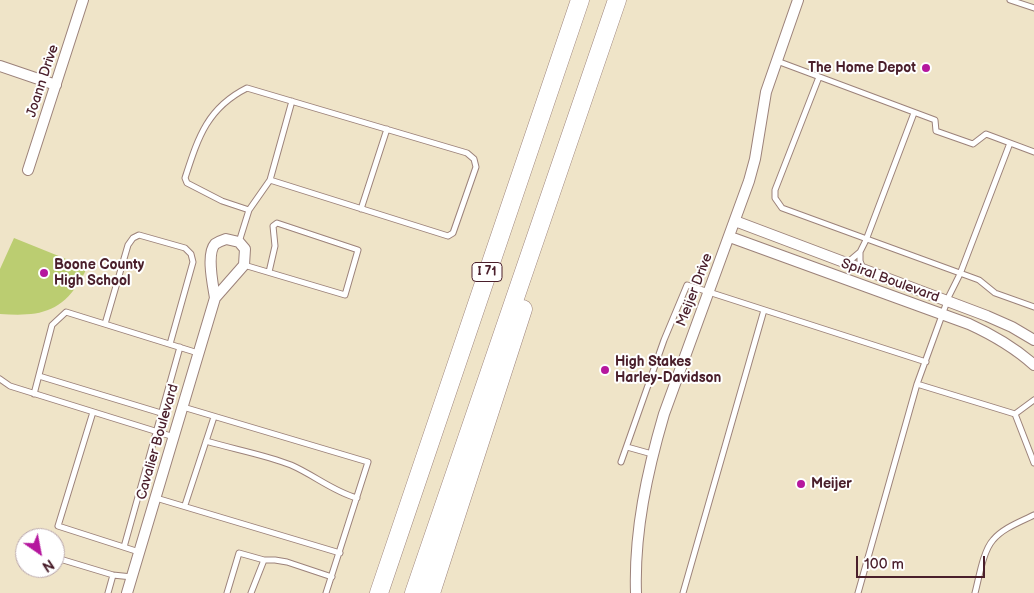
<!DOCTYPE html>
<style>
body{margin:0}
#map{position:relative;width:1034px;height:593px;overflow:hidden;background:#efe4c8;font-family:"Balsamiq Sans",sans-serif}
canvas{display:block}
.north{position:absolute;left:15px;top:528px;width:50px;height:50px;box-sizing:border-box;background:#fff;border:1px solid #b7a5aa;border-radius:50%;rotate:147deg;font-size:14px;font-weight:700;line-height:20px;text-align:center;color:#4a1f2b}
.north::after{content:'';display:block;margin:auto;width:18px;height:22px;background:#b5179e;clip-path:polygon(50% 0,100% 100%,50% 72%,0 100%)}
.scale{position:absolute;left:856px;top:556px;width:129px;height:22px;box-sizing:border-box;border:2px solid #4a1f2b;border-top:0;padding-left:6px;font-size:15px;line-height:18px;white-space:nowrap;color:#4a1f2b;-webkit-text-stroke:4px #fff;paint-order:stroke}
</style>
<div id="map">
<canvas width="1034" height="593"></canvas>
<div class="north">N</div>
<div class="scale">100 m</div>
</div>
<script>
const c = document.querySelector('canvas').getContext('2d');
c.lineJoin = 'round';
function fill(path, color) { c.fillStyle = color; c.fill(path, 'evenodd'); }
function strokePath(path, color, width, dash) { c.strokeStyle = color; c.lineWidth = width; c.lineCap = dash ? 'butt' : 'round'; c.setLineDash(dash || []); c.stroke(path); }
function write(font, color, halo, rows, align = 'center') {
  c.font = font + ' "Balsamiq Sans",sans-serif'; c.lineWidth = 4; c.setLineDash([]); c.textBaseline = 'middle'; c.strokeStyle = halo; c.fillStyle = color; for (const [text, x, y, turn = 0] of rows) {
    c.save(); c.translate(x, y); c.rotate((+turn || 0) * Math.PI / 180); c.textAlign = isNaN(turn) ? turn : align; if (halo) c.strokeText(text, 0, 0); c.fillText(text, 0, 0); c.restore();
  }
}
fill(new Path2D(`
 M14 238 86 267C86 273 81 278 78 284 58 315 34 316 0 314V269Z`), '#bbcd71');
const lane = new Path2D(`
 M1010 0 1034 8
 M777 61 935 120 936 131 973 144 986 134 1034 152
 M819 77 775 190V198L782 208 979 280 995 293 1034 307
 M270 180 292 101
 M361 209 387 129
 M239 242 249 210 222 201 187 183 185 178C198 138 207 108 247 88L467 153 474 159 476 167 453 233 448 236 270 180 249 210
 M860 252V261L863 269
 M847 263 860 252 866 240 914 113
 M244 265 345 295 358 250 277 223 273 226 275 246 269 272
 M105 324 128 245 133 238 139 235 185 248 191 254 193 262 170 344
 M39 376 161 413
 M0 379 10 386 174 437
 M917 384 1015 414
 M34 394 52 325 66 312 198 353
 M183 407 368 462 326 593
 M93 412 58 526 139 552
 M1015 414 1034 463
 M1015 414 1034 400
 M206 441C233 449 266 455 291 465 314 475 334 492 357 498
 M627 447 652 454
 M621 462 664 340 687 285 926 362
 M156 498 340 553
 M185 505 214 417
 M124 547 180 347
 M60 559 113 575 132 577
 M108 593 113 575
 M227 593 239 553 264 560H275L287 562 332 577
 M251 593 264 560
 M683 593 764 310
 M858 593 917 384 949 296 960 274 1010 143
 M975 593C979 578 983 551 993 540 1003 528 1020 522 1034 515`);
const street = new Path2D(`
 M0 66 56 85
 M28 170 83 0
 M735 221 987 316 1012 327 1034 340
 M730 237 969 324C993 335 1014 347 1034 365
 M127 593 215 298C213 285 206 254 215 244 218 242 223 240 226 239L239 242 245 249 244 265 215 298
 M636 593C634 532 647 472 664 414L749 181 755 159 766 92 798 0`);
const highway = new Path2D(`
 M379 593 580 0
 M414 593 617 0
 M431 593 523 309`);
strokePath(lane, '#9c827a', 7);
strokePath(street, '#9c827a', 12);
strokePath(highway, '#9c827a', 19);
strokePath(lane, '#fff', 5);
strokePath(street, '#fff', 10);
strokePath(highway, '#fff', 18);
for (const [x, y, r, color] of [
 [926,68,5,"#b5179e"],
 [44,273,5,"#b5179e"],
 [605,370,5,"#b5179e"],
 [801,484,5,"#b5179e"]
]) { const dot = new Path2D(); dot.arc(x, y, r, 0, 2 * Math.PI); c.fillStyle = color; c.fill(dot); strokePath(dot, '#fff', 2); }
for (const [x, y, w] of [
 [487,272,30]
]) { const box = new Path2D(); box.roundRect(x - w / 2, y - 9.5, w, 19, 4); c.fillStyle = '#fff'; c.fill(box); strokePath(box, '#4a1f2b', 1); }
write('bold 12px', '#4a1f2b', null, [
 ["I 71",487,272]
]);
write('bold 14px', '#4a1f2b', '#fff', [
 ["The Home Depot",916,68,"right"],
 ["Boone County",54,265],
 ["High School",54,281],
 ["High Stakes",615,362],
 ["Harley-Davidson",615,378],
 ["Meijer",811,484]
], 'left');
write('14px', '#4a1f2b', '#fff', [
 ["Joann Drive",43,81,-72],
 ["Spiral Boulevard",890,281,20],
 ["Meijer Drive",695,290,-69],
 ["Cavalier Boulevard",158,442,-74]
]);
</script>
